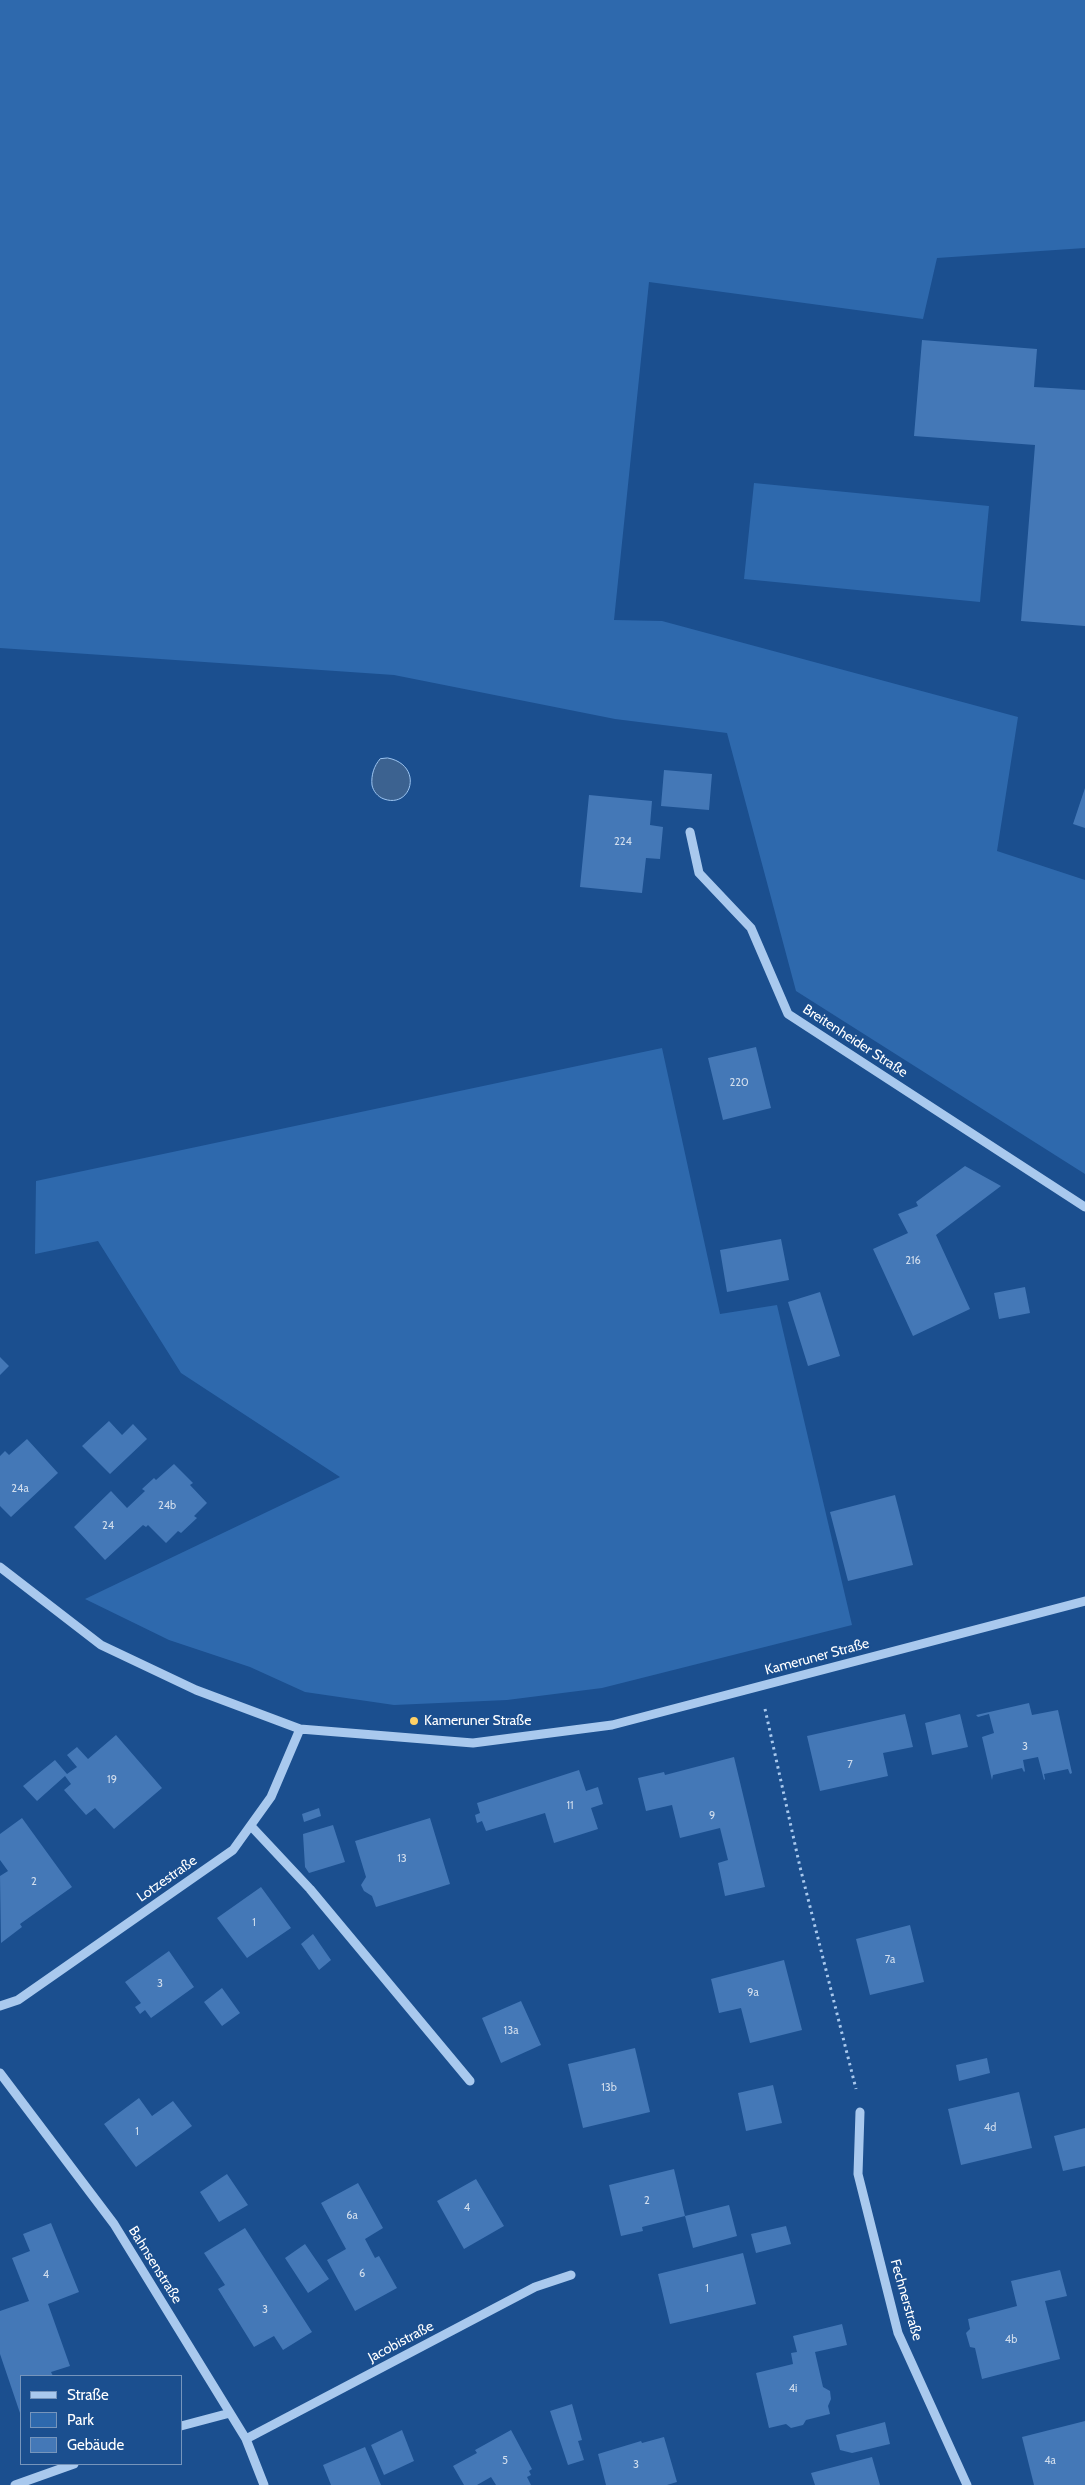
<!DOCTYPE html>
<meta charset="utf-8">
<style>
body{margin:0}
#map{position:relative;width:1085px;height:2485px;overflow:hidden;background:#1b4f8f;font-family:Cabin,sans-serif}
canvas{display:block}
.legend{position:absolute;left:20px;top:2375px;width:162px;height:90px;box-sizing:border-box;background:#1b4f8f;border:1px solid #7695bc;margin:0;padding:6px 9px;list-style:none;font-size:15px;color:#fff}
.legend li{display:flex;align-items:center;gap:10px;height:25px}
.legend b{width:25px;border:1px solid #7695bc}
</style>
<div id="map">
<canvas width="1085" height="2485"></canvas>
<ul class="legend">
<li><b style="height:6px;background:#a9c9ee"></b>Straße</li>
<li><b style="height:14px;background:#2e69ad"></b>Park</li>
<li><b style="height:14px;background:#4478b7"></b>Gebäude</li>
</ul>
</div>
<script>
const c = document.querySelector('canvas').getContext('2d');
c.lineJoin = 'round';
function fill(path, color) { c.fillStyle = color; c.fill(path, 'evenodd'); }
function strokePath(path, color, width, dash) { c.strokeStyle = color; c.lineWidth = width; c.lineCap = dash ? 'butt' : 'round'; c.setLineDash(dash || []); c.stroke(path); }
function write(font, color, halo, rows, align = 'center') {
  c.font = font + ' Cabin,sans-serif'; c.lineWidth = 4; c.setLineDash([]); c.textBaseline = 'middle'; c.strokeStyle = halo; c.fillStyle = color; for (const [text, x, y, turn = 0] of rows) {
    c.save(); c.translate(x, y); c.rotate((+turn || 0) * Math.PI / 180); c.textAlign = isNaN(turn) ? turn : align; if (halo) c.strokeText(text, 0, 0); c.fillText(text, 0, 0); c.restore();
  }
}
fill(new Path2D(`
 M0 0H1085V248L937 258 923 319 649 282 614 620 662 621 1018 717 997 851 1085 880V1174L796 991 727 733 615 719 394 675 0 648Z
 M754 483 989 506 980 602 744 579Z
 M662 1048 720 1314 777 1305 852 1625 602 1688 507 1700 394 1705 305 1692 250 1667 169 1640 85 1599 340 1477 181 1373 98 1241 35 1254 36 1181Z`), '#2e69ad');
const water = new Path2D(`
 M388 758C424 765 412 809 384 799 378 797 373 791 372 785 371 775 374 766 380 759Z`);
fill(water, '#3c6290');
strokePath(water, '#9cc4f0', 1);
fill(new Path2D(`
 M922 340 1037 349 1034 387 1085 390V626L1021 621 1035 445 914 436Z
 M664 770 712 774 709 810 661 806Z
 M1085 788V828L1073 824Z
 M589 795 652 801 650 825 663 827 660 859 646 858 642 893 580 887Z
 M756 1047 771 1108 723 1120 708 1058Z
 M965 1166 1001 1186 936 1235 970 1309 913 1336 873 1249 908 1233 898 1214 918 1206 916 1202Z
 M781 1239 789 1280 727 1292 720 1250Z
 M1025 1287 1030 1313 999 1319 994 1293Z
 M820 1292 840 1356 808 1366 788 1302Z
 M0 1357 9 1366 0 1375Z
 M109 1421 122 1435 133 1424 147 1439 110 1474 82 1446Z
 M27 1439 58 1473 11 1517 0 1506V1456L5 1451 9 1455Z
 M174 1464 193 1483 190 1485 207 1503 194 1516 197 1518 181 1533 178 1531 166 1543 148 1525 146 1527 143 1525 105 1560 74 1527 111 1491 127 1508 145 1491 142 1489 154 1478 156 1480Z
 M895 1495 913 1565 848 1581 830 1512Z
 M1029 1703 1032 1715 1058 1710 1072 1773 1070 1774 1068 1769 1044 1774 1045 1779 1044 1780 1038 1757 1023 1760 1025 1771 1024 1772 1022 1768 993 1775 992 1780 982 1737 994 1733 989 1714 978 1717 976 1715Z
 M905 1714 913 1747 883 1753 888 1776 820 1791 807 1736Z
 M960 1714 968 1747 932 1755 925 1723Z
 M116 1735 162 1788 114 1829 95 1808 86 1815 64 1790 71 1784 65 1776 37 1801 23 1786 55 1760 67 1774 77 1767 67 1755 77 1747 88 1759Z
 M734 1757 765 1887 725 1896 718 1863 728 1860 720 1828 680 1838 672 1805 646 1811 638 1778 664 1772 665 1775Z
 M579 1770 586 1791 598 1787 603 1804 591 1808 598 1829 554 1843 545 1813 486 1831 482 1821 477 1823 475 1815 480 1813 477 1803Z
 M319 1808 321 1816 304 1822 302 1814Z
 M22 1818 72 1887 20 1924 22 1927 1 1943 0 1876 8 1871 0 1860V1834Z
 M430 1818 450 1884 376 1907 372 1896 364 1891 361 1885 366 1877 355 1841Z
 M333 1825 345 1862 309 1873 305 1867 303 1834Z
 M261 1887 291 1928 247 1958 217 1918Z
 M910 1925 924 1982 870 1995 856 1939Z
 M313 1934 331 1960 319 1970 301 1944Z
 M169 1951 194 1987 151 2018 145 2010 140 2014 135 2007 141 2003 125 1982Z
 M784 1960 802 2030 750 2043 741 2008 719 2013 711 1979Z
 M222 1988 240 2013 222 2026 204 2002Z
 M521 2001 541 2045 501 2063 482 2018Z
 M635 2048 650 2112 583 2128 568 2064Z
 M987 2058 990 2073 959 2081 956 2065Z
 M773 2085 782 2123 746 2131 738 2093Z
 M1019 2092 1032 2148 961 2165 948 2109Z
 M139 2098 152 2116 173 2101 192 2126 136 2167 104 2124Z
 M1085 2128V2166L1063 2171 1054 2136Z
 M674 2169 685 2216 642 2227 643 2231 621 2236 609 2185Z
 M227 2174 248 2205 219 2222 200 2192Z
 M476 2179 504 2226 464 2249 437 2201Z
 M358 2183 383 2228 365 2239 375 2258 379 2256 397 2288 355 2311 327 2260 346 2249 321 2203Z
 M729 2205 737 2236 693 2248 685 2216Z
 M51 2223 79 2292 48 2304 70 2366 51 2372 53 2376H21V2416L0 2354V2311L29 2301 12 2258 30 2251 23 2234Z
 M786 2226 791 2244 756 2253 751 2234Z
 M245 2228 312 2332 283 2350 274 2336 254 2347 218 2289 225 2285 204 2253Z
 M305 2244 329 2279 308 2293 285 2258Z
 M743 2253 756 2304 670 2324 658 2274Z
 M1060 2270 1067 2296 1045 2301 1060 2359 982 2379 975 2348 970 2347 966 2333 970 2329 968 2319 1017 2306 1011 2281Z
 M842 2324 847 2345 815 2352 823 2387 830 2391 831 2399 828 2406 830 2414 806 2420 803 2425 791 2428 786 2424 769 2428 756 2373 793 2364 791 2353 797 2352 793 2336Z
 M572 2404 582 2440 578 2441 584 2460 568 2465 550 2411Z
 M1085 2421V2485H1034L1022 2437Z
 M885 2422 890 2444 852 2453 840 2450 836 2435Z
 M402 2430 414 2461 384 2475 371 2445Z
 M511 2430 532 2469 529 2471 531 2475 527 2477 531 2485H496L491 2477 477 2485H464L453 2466 477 2453 475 2450Z
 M664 2437 677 2482 667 2485H606L598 2454 641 2441 642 2443Z
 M365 2447 381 2485H331L323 2465Z
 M872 2457 880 2485H815L811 2473Z`), '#4478b7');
strokePath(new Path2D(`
 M765 1709 800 1867 856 2089`), '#a9c9ee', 3, [2.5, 4]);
strokePath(new Path2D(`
 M690 832 699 873 751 928 788 1014 1085 1207
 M0 1567 101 1645 196 1690 300 1729 473 1743 612 1725 1085 1601
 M251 1826 310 1889 470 2081
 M0 2006 18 2000 233 1850 271 1797 300 1729
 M0 2073 114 2224 246 2439 264 2485
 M860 2112 858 2174 898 2333 967 2485
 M181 2426 230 2413
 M246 2439 535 2287 571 2275
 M15 2485 74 2464`), '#a9c9ee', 9);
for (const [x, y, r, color] of [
 [414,1721,5,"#ffd166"]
]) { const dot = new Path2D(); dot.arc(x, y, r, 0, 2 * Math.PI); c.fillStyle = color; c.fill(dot); strokePath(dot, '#1b4f8f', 2); }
write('11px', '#d0dded', null, [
 ["224",623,842],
 ["220",739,1083],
 ["216",913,1261],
 ["24a",20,1489],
 ["24b",167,1506],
 ["24",108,1526],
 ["3",1025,1747],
 ["7",850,1765],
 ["19",112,1780],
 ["11",570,1806],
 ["9",712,1816],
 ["13",402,1859],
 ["2",34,1882],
 ["1",254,1923],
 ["7a",890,1960],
 ["3",160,1984],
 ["9a",753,1993],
 ["13a",511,2031],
 ["13b",609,2088],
 ["4d",990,2128],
 ["1",137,2132],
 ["2",647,2201],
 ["4",467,2208],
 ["6a",352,2216],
 ["6",362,2274],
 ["4",46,2275],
 ["1",707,2289],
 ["3",265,2310],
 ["4b",1011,2340],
 ["4i",793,2389],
 ["5",505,2461],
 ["4a",1050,2461],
 ["3",636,2465]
]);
write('14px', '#fff', '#1b4f8f', [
 ["Breitenheider Straße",855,1041,33],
 ["Kameruner Straße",817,1657,-15],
 ["Lotzestraße",167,1879,-35],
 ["Bahnsenstraße",155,2265,58],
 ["Fechnerstraße",906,2300,74],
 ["Jacobistraße",401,2342,-28]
]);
write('14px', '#fff', '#1b4f8f', [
 ["Kameruner Straße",424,1721]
], 'left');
</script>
